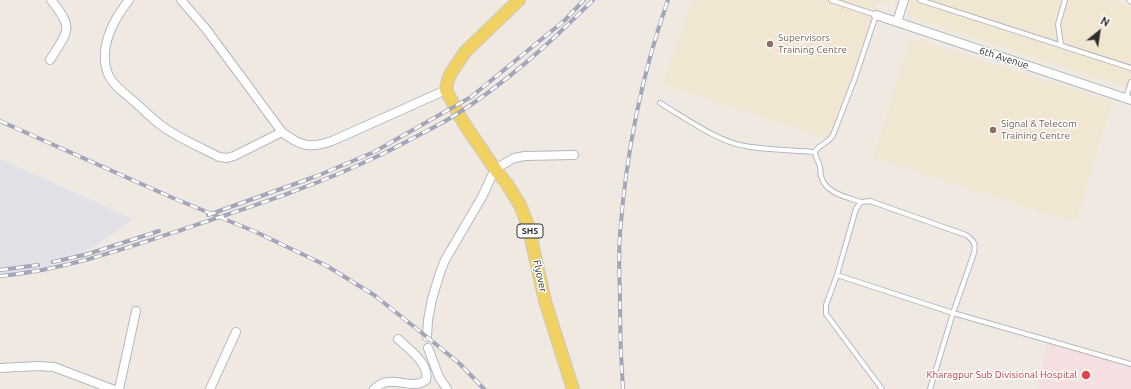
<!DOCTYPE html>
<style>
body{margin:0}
#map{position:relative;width:1131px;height:389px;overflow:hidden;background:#efe9e1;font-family:Ubuntu,sans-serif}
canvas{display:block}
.north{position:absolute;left:1079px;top:12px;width:40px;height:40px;-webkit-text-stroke:3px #fff;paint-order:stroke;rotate:30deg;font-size:11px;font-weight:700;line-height:16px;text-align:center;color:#2e2e2e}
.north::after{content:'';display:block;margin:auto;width:14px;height:18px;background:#2e2e2e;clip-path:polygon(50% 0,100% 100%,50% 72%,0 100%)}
</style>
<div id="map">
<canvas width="1131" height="389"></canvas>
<div class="north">N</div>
</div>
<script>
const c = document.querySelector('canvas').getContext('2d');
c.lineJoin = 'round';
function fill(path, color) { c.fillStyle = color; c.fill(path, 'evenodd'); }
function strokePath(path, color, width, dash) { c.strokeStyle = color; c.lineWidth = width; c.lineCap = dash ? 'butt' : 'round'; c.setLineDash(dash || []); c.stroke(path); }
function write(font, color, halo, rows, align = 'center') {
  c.font = font + ' Ubuntu,sans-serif'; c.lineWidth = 3; c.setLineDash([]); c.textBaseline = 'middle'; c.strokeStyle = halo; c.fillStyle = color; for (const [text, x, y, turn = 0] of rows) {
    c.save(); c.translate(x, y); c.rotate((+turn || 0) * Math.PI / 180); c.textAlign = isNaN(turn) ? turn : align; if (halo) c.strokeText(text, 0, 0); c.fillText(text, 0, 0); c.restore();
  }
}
fill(new Path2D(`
 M0 159 133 219 82 255 23 274H0Z`), '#e3e1e8');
fill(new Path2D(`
 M693 0H890L889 5 878 1 829 140 663 84Z
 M912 0H1109L1131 7V89L907 16Z
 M911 38 1112 102 1075 222 873 158Z`), '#f0e6d1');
fill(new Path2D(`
 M1049 339 1131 361V389H1037Z`), '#f5dfe0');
const service = new Path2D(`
 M831 0 876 15 855 78 833 135C828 144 819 144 815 152 815 158 819 161 820 167 821 170 820 173 821 176 825 193 846 197 861 202
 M920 0 1131 68
 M1129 0 1131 2
 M1061 45 1058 24 1065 0
 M1126 98 1131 82
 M660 103C684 117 718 142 745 146 767 150 792 150 815 152
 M837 275 953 313 930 389
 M882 389 826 314V305L837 275 856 209 861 202 870 201 966 235C974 241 976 243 974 253L953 313 1131 364`);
const minor = new Path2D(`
 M129 0C113 20 97 50 109 76 113 85 123 92 130 98 141 107 151 118 162 126 180 139 200 147 219 157L227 158 234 156 282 132
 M181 0 206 29 282 132C300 146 310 149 332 141L446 90
 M876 15 1131 100
 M897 22 904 0
 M50 60C68 30 75 30 51 0
 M427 337 428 320 432 299 440 273 445 260 482 197 495 169 514 158 525 156 574 155
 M428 348 439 377 447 389
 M0 368 38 366 54 367 112 389
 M119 389 136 311
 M210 389 236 332
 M374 389C378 386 382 382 388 382 401 380 414 389 426 380 430 364 409 349 398 339`);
const primary = new Path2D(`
 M519 0 465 52 451 73 448 80 446 90 463 122 495 169 507 184 520 205 528 225 545 301 573 389`);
strokePath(service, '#b4b7c1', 6);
strokePath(minor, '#b4b7c1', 10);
strokePath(primary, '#c9c9c9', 14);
strokePath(service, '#fff', 4);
strokePath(minor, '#fff', 8);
strokePath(primary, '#f2d163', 12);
const rail = new Path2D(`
 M0 121 173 198 256 232 327 266 374 295 427 337 460 364 484 389
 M208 215 317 176 374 152 471 97 565 20 584 0
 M53 262 88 254 159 231
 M0 270 38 265
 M0 276C64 270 124 249 184 229 250 207 316 186 378 156 391 150 404 143 417 136 428 130 441 124 452 117 504 85 550 43 593 0
 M623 389C621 362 620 335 620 307 620 283 618 258 620 234 626 154 641 76 668 0`);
strokePath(rail, '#a3a6b8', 4);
strokePath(rail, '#fff', 2.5, [8]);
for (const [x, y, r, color] of [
 [770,44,4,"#8d6e63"],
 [993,130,4,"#8d6e63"],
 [1086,375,5,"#e0444e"]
]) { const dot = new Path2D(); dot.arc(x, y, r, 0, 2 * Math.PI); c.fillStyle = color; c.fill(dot); strokePath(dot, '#fff', 1.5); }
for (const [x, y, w] of [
 [530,231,26]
]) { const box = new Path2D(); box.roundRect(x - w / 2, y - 7, w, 14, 3); c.fillStyle = '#fff'; c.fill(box); strokePath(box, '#2e2e2e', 1); }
write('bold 9px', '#2e2e2e', null, [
 ["SH5",530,231]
]);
write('10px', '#785e54', '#fff', [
 ["Supervisors",778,38],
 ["Training Centre",778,50],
 ["Signal & Telecom",1001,124],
 ["Training Centre",1001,136]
], 'left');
write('10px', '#2e2e2e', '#fff', [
 ["6th Avenue",1004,58,18],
 ["Flyover",540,276,78]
]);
write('10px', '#be3a42', '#fff', [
 ["Kharagpur Sub Divisional Hospital",1077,375]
], 'right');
</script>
